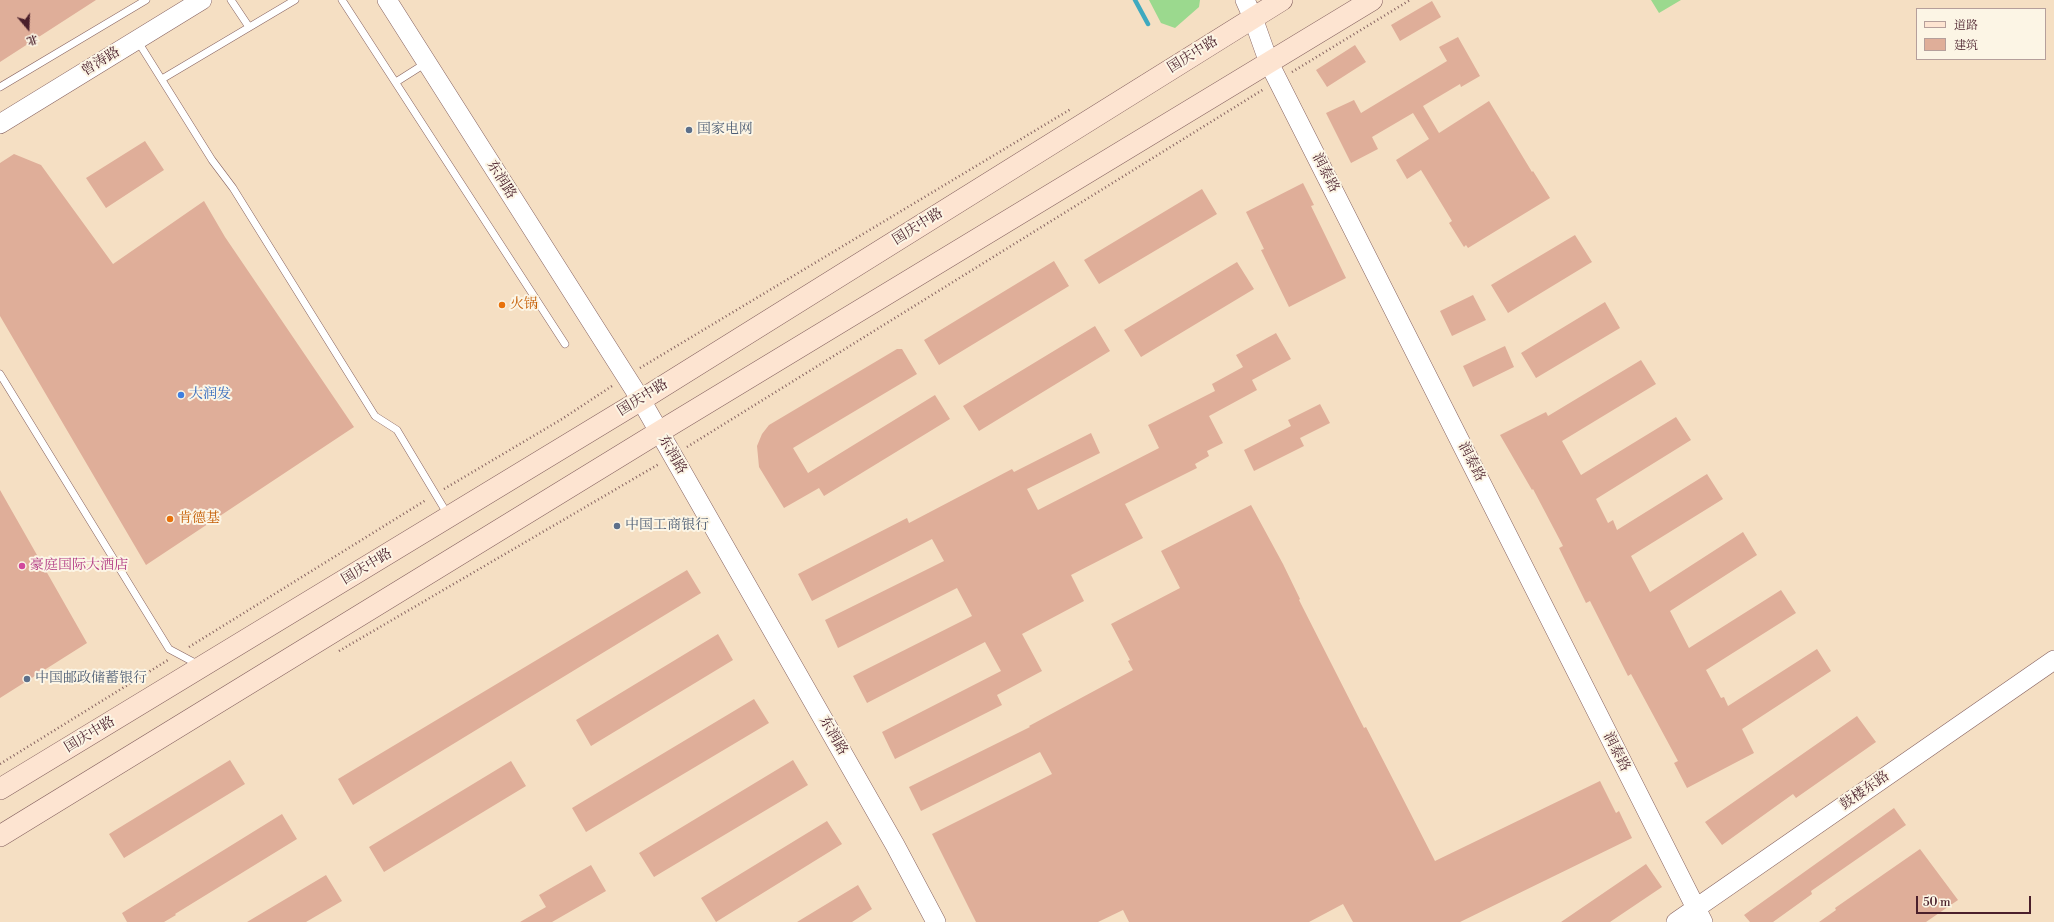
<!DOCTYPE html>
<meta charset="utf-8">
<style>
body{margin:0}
#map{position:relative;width:2054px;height:922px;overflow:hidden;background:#f5dfc3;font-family:"Libre Bodoni","Noto Serif SC",serif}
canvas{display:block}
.legend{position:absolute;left:1916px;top:8px;width:130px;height:52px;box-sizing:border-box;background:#fcf5e5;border:1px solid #b59f9b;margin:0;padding:5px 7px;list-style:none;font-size:12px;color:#4a1f2b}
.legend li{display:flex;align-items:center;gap:8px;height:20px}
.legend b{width:20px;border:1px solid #b59f9b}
.north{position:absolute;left:8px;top:8px;width:40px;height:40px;-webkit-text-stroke:3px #fcf5e5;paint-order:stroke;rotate:161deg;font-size:11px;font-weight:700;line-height:16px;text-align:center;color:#4a1f2b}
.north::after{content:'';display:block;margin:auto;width:14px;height:18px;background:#4a1f2b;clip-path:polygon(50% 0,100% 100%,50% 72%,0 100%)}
.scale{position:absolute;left:1916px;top:896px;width:115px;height:18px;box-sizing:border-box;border:2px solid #4a1f2b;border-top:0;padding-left:5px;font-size:12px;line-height:14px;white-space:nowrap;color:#4a1f2b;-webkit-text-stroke:3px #fcf5e5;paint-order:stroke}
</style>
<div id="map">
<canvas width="2054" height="922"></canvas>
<ul class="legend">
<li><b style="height:5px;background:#fde4d1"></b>道路</li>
<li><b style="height:11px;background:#dfae99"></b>建筑</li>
</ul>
<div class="north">北</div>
<div class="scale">50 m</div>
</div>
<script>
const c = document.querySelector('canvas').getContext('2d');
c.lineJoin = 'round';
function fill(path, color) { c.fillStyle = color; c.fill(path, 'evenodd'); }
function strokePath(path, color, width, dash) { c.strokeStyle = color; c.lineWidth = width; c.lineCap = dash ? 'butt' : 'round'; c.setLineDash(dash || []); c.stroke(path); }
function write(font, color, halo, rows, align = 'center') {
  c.font = font + ' "Libre Bodoni","Noto Serif SC",serif'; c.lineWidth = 4; c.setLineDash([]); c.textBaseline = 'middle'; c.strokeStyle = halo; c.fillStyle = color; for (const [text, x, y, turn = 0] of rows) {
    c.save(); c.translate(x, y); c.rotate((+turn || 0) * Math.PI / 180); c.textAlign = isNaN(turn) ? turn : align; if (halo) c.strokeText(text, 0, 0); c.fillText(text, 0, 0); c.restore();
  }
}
fill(new Path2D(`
 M1149 0H1200L1199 7 1175 28 1161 23Z
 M1651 0H1681L1659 13Z`), '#9bd98e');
strokePath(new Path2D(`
 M1135 0 1148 24`), '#3fa9bf', 4.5);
fill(new Path2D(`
 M0 0H96L0 62Z
 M1432 1 1441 17 1400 41 1391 25Z
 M1458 37 1480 76 1461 87 1460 84 1423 106 1439 133 1489 101 1532 172 1533 171 1550 198 1468 248 1466 245 1464 247 1449 223 1452 221 1421 170 1407 179 1396 160 1429 139 1413 113 1372 137 1378 149 1351 163 1326 113 1354 100 1361 113 1447 61 1439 47Z
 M1355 45 1366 62 1327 87 1316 70Z
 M145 141 164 170 106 208 86 178Z
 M14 154 41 165 113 264 204 201 225 237 354 427 146 565 0 316V163Z
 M1303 183 1314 205 1311 206 1346 278 1289 307 1261 250 1264 249 1246 212Z
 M1202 189 1217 214 1099 284 1084 260Z
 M1575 235 1592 262 1508 313 1491 285Z
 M1054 261 1069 286 939 365 924 340Z
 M1237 262 1254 289 1141 357 1124 330Z
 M1473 295 1486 320 1452 336 1440 311Z
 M1605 302 1620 328 1536 378 1521 353Z
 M1095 326 1110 351 979 431 963 406Z
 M1276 333 1291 359 1252 380 1257 390 1209 416 1223 443 1207 451 1209 456 1195 464 1197 468 1125 504 1143 538 1071 575 1084 601 1022 634 1042 671 997 695 1002 705 895 759 882 732 1001 671 985 642 867 703 853 676 972 616 957 588 838 648 825 620 944 561 932 539 812 601 798 574 907 518 909 523 1012 469 1014 472 1091 433 1100 453 1027 489 1038 510 1159 448 1148 425 1215 391 1212 384 1243 367 1236 355Z
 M1505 346 1514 367 1473 387 1463 366Z
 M897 349H902L917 374 793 448 808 473 935 395 950 419 824 496 819 488 784 508 759 467 757 446 762 434 769 425Z
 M1641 360 1656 384 1562 441 1581 475 1676 417 1691 440 1596 499 1608 523 1613 520 1617 530 1707 474 1723 499 1631 556 1650 592 1743 532 1757 555 1670 611 1689 648 1781 590 1796 613 1706 670 1721 698 1724 697 1728 706 1817 649 1831 671 1742 729 1754 753 1687 788 1674 763 1678 761 1631 674 1628 676 1590 601 1586 603 1559 548 1563 546 1533 489 1532 490 1500 435 1546 412 1548 416Z
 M1320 404 1330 423 1300 438 1304 446 1254 471 1244 450 1291 426 1288 420Z
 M0 490 87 643 0 698Z
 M1251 505 1283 564 1300 599 1299 600 1364 728 1366 727 1435 861 1600 781 1616 813 1619 811 1632 838 1460 922H1353L1343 904 1309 922H1129L1123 910 1098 922H976L932 834 1052 774 1040 752 921 811 909 787 1030 727 1029 726 1133 670 1128 661 1130 660 1111 624 1180 588 1161 551Z
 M687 570 701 593 353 805 338 779Z
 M718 634 733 660 591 746 576 720Z
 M754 699 769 723 586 832 572 808Z
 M1857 716 1876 742 1796 798 1793 794 1722 845 1705 822Z
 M230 760 245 784 124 858 109 834Z
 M793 760 808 785 654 877 639 853Z
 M511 761 526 786 384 872 369 847Z
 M1894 808 1906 825 1811 891 1812 894 1773 922H1750L1744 915Z
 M282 814 297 839 175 914 176 915 164 922H127L122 913Z
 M827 821 842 844 716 922 701 898Z
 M1920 849 1958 900 1926 922H1819L1836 910 1835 908Z
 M1646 864 1662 887 1610 922H1561Z
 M591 865 606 891 552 922H520L546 907 539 895Z
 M326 875 342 901 306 922H247Z
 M858 885 872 909 852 922H797Z`), '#dfae99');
const service = new Path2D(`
 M231 0 249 27
 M342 0 565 344
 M137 40 212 160 233 188 375 416 397 430 448 515
 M162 79 295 0
 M396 82 426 63
 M0 87 146 0
 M0 374 169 649 199 665`);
const tertiary = new Path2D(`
 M387 0 641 400 895 845 936 922
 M1245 0 1253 18 1269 63 1703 922
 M0 124 202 0
 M1676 922 2054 660`);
const secondary = new Path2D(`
 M0 789 641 400 1282 0
 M0 836 659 432 1372 0`);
strokePath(service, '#866260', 8);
strokePath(tertiary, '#866260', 20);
strokePath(secondary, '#866260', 22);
strokePath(new Path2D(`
 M1292 72 1410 0
 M640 368 1071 109
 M687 447 1264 89
 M444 489 562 419 612 386
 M189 647 426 500
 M339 651 659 464
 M0 764 168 660`), '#866260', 2.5, [1, 3]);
strokePath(service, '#fff', 7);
strokePath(tertiary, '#fff', 19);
strokePath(secondary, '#fde4d1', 21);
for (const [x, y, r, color] of [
 [689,130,4,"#5c6f8a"],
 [502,305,4,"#e8710a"],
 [181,395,4,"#3f7fe0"],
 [170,519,4,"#e8710a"],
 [617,526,4,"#5c6f8a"],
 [22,566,4,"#d1479c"],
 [27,679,4,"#5c6f8a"]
]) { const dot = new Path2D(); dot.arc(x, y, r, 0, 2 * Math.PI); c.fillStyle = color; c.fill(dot); strokePath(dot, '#fcf5e5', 1.5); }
write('14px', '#4a1f2b', '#fcf5e5', [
 ["国庆中路",1193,55,-32],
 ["曾涛路",101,62,-32],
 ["润泰路",1325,173,63],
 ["东润路",501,180,58],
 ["国庆中路",918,227,-32],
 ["国庆中路",643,398,-32],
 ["东润路",672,455,60],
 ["润泰路",1471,462,63],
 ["国庆中路",367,567,-31],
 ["国庆中路",90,735,-31],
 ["东润路",833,736,60],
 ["润泰路",1616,752,63],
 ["鼓楼东路",1865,791,-35]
]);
write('14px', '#4e5e75', '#fcf5e5', [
 ["国家电网",697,130],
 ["中国工商银行",625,526],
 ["中国邮政储蓄银行",35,679]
], 'left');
write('14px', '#c56008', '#fcf5e5', [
 ["火锅",510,305],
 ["肯德基",178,519]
], 'left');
write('14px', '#366cbe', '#fcf5e5', [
 ["大润发",189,395]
], 'left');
write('14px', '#b23c85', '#fcf5e5', [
 ["豪庭国际大酒店",30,566]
], 'left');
</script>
